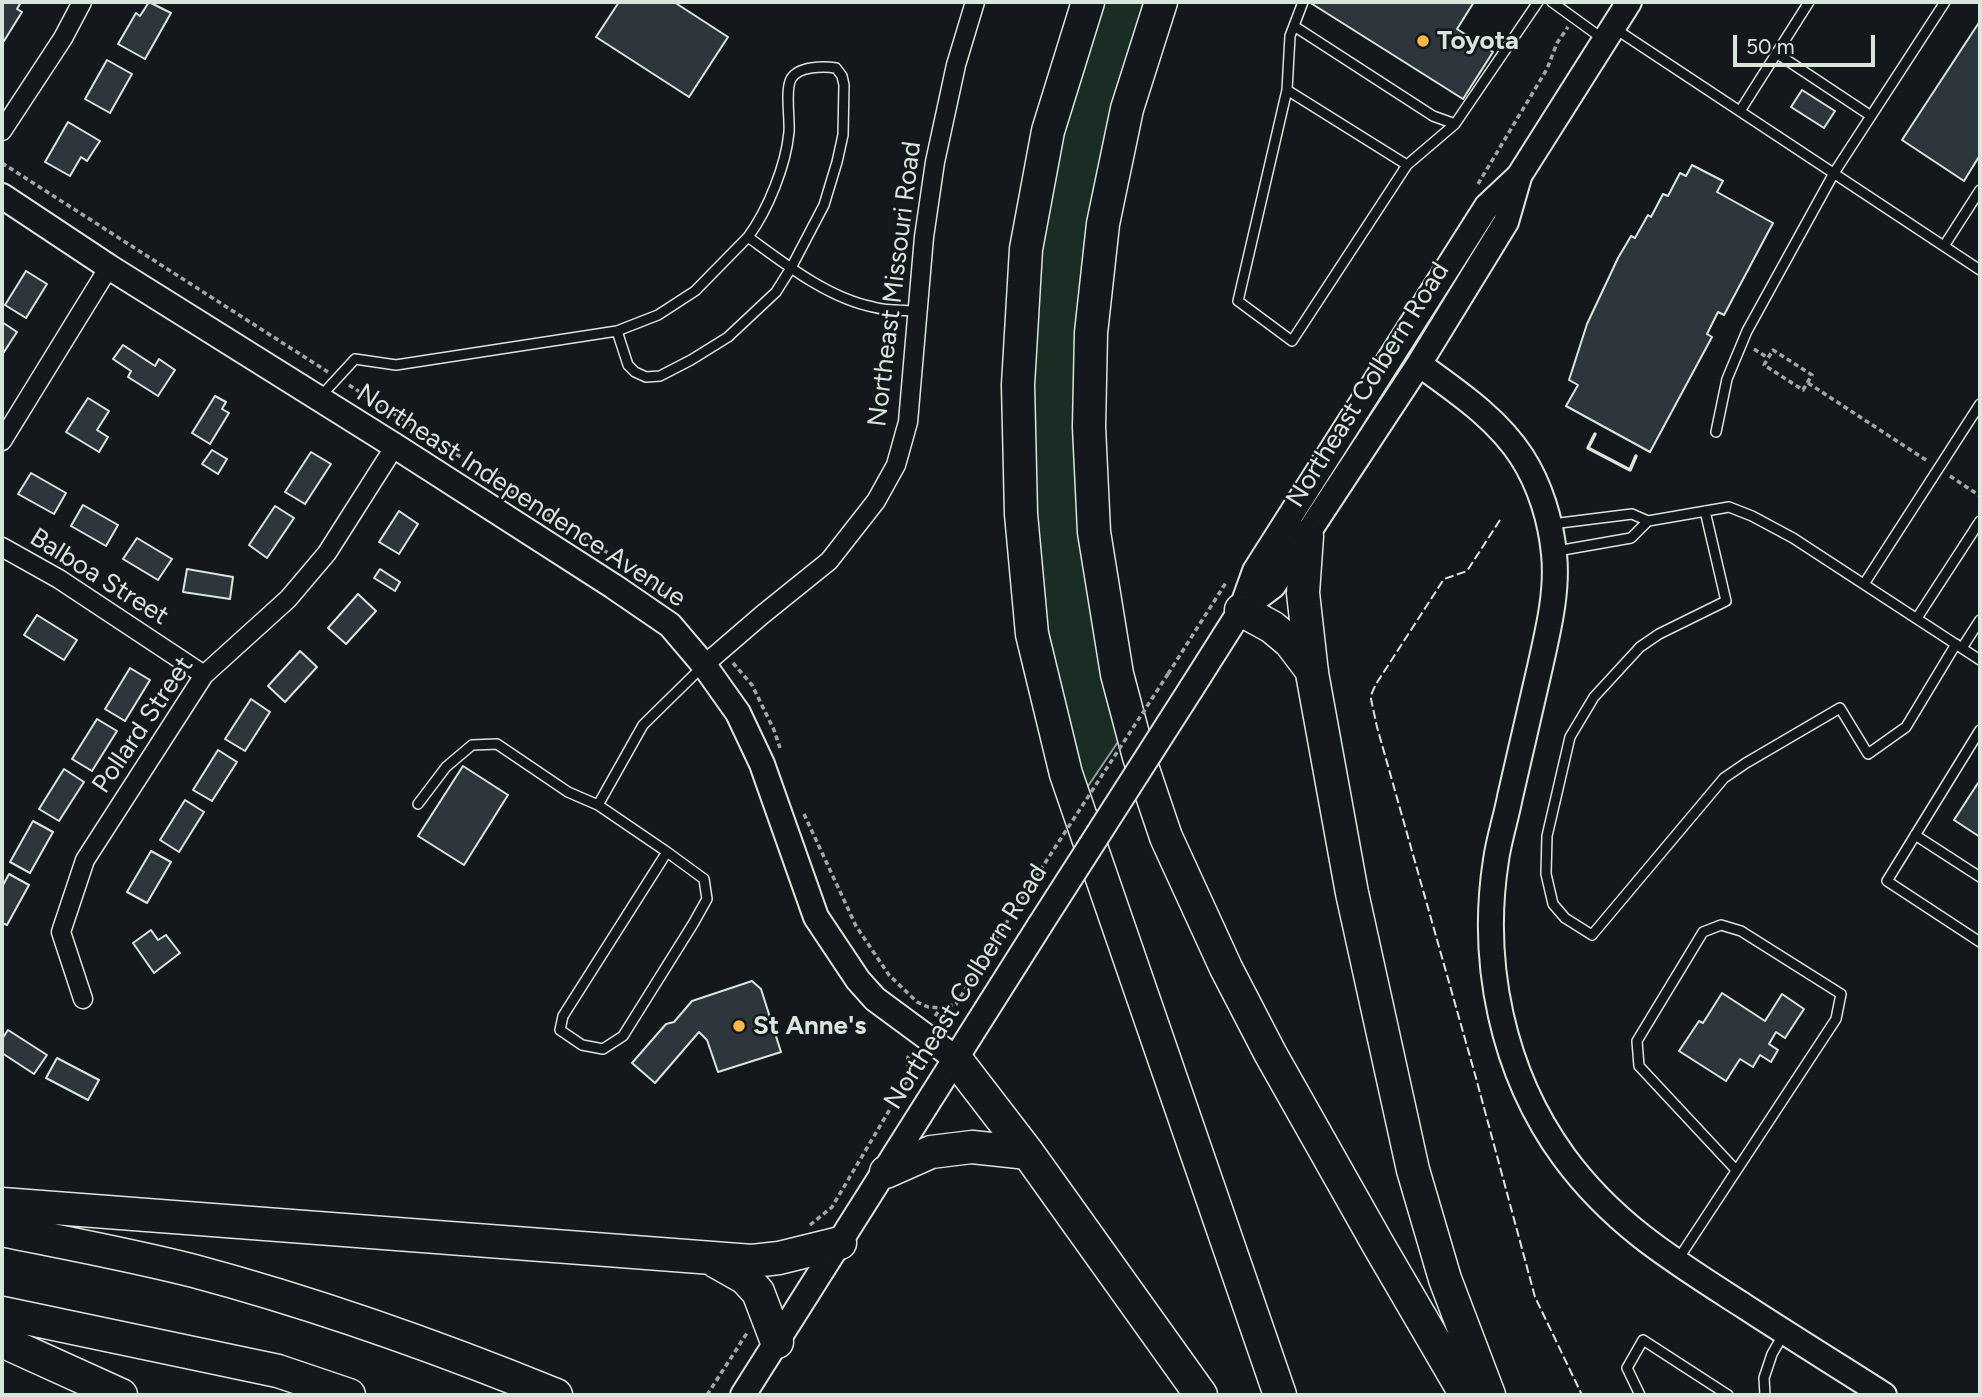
<!DOCTYPE html>
<style>
body{margin:0}
#map{position:relative;width:1982px;height:1397px;overflow:hidden;background:#14181c;font-family:Figtree,sans-serif}
canvas{display:block}
.frame{position:absolute;inset:0;border:4px solid #d8e6dc;pointer-events:none}
.scale{position:absolute;left:1733px;top:35px;width:142px;height:32px;box-sizing:border-box;border:4px solid #d8e6dc;border-top:0;padding-left:9px;font-size:21px;line-height:24px;white-space:nowrap;color:#d8e6dc;-webkit-text-stroke:5px #14181c;paint-order:stroke}
</style>
<div id="map">
<canvas width="1982" height="1397"></canvas>
<div class="frame"></div>
<div class="scale">50 m</div>
</div>
<script>
const c = document.querySelector('canvas').getContext('2d');
c.lineJoin = 'round';
function fill(path, color) { c.fillStyle = color; c.fill(path, 'evenodd'); }
function strokePath(path, color, width, dash) { c.strokeStyle = color; c.lineWidth = width; c.lineCap = dash ? 'butt' : 'round'; c.setLineDash(dash || []); c.stroke(path); }
function write(font, color, halo, rows, align = 'center') {
  c.font = font + ' Figtree,sans-serif'; c.lineWidth = 5; c.setLineDash([]); c.textBaseline = 'middle'; c.strokeStyle = halo; c.fillStyle = color; for (const [text, x, y, turn = 0] of rows) {
    c.save(); c.translate(x, y); c.rotate((+turn || 0) * Math.PI / 180); c.textAlign = isNaN(turn) ? turn : align; if (halo) c.strokeText(text, 0, 0); c.fillText(text, 0, 0); c.restore();
  }
}
const green = new Path2D(`
 M1099 2H1147L1080 298 1120 739 1084 792 1058 683 1042 600 1028 405 1044 203Z`);
fill(green, '#1a2d24');
strokePath(green, '#939e99', 2);
const building = new Path2D(`
 M2 2H21L17 9 22 12 4 41 2 40Z
 M149 2 171 13 145 59 118 44 136 13 140 16Z
 M619 2H674L728 37 689 97 596 37Z
 M1309 2H1474L1457 29 1493 52 1463 99Z
 M1980 21V155L1964 181 1902 140Z
 M107 60 132 74 110 113 85 99Z
 M1802 90 1835 111 1824 128 1791 107Z
 M68 122 100 141 87 161 81 157 70 176 45 162Z
 M1692 165 1723 181 1717 192 1773 223 1724 315 1718 312 1707 334 1712 337 1650 452 1566 406 1578 385 1569 380 1587 324 1618 258 1631 236 1635 238 1648 215 1651 217 1663 194 1668 196 1680 173 1686 176Z
 M26 271 47 284 26 318 5 305Z
 M2 322 17 332 2 355Z
 M123 345 155 366 159 359 175 370 158 396 128 377 131 371 113 359Z
 M215 396 226 402 222 409 229 413 210 444 192 433Z
 M88 398 109 411 97 430 108 437 99 452 66 432Z
 M212 450 227 459 218 474 202 464Z
 M311 452 331 464 305 504 285 492Z
 M31 473 66 493 54 514 18 494Z
 M83 505 118 525 106 546 71 526Z
 M275 506 294 518 267 558 249 545Z
 M399 511 418 524 399 554 379 542Z
 M137 538 172 559 158 580 123 559Z
 M187 569 233 577 230 599 183 592Z
 M380 569 400 582 395 591 374 578Z
 M358 594 376 611 346 644 328 628Z
 M37 615 77 640 64 660 24 635Z
 M300 651 317 667 285 702 268 686Z
 M130 668 150 680 125 721 105 709Z
 M251 699 270 712 245 751 225 739Z
 M97 719 117 731 92 771 72 759Z
 M218 750 237 762 212 801 193 790Z
 M463 766 508 795 464 865 418 836Z
 M64 769 84 782 59 821 39 809Z
 M1978 783 1980 785V837L1954 820Z
 M185 800 204 812 179 852 160 840Z
 M33 821 53 832 30 873 10 862Z
 M151 851 171 862 147 903 127 892Z
 M9 874 29 885 7 925 2 923V887Z
 M151 930 158 940 166 935 180 953 154 973 133 943Z
 M752 981 761 989 781 1052 718 1072 707 1040 699 1032 655 1083 632 1063 666 1024 674 1022 692 1001Z
 M1722 993 1765 1021 1782 994 1804 1009 1785 1038 1776 1032 1769 1044 1778 1050 1771 1062 1760 1055 1753 1067 1740 1059 1726 1081 1679 1051 1699 1021 1703 1023Z
 M8 1030 47 1055 34 1074 2 1053V1039Z
 M57 1058 99 1080 88 1100 46 1078Z`);
fill(building, '#2c363c');
strokePath(building, '#d8e6dc', 2);
const lane = new Path2D(`
 M1303 2 1290 36 1287 90 1238 301 1292 341 1407 165 1455 124 1538 2
 M1552 2 1603 39
 M1294 26 1433 116 1455 124
 M1614 28 1980 270
 M1776 53 1871 116
 M1287 90 1407 165
 M1740 111 1809 2
 M748 237 695 291 658 315 617 331 628 365 635 372 646 377 660 376 691 360 728 337 776 292 791 268 824 205 837 162 843 135 844 85 842 76 836 68C824 66 798 66 791 79 785 90 790 118 789 132 786 165 768 210 748 237 785 264 828 298 873 307 887 311 902 310 917 311
 M1944 246 1980 190
 M320 397 355 359 396 365 617 331
 M1716 432 1727 379 1747 331 1834 173 1945 2
 M1705 511 1726 601 1659 634 1640 647 1594 697 1570 737 1547 836 1546 874 1553 904 1565 918 1592 935 1724 778 1746 763 1840 708 1868 754 1906 727 1956 644
 M1552 524 1632 514 1648 521 1729 507 1752 516 1793 538 1980 660
 M1557 551 1631 538 1648 521
 M1864 584 1980 404
 M1917 618 1980 521
 M1962 648 1980 620
 M1980 730 1887 881 1980 942
 M418 804 446 767 472 745 497 744 568 792 598 805 643 725 703 666
 M598 805 667 852 704 879 707 899 693 924 623 1036 603 1049 582 1045 560 1030 563 1016 667 852
 M1915 835 1980 877
 M1677 1261 1836 1019 1841 994 1741 931 1721 925 1703 932 1637 1041 1639 1066 1736 1170
 M1640 1395 1627 1368 1643 1340 1728 1395
 M1765 1395 1764 1378 1772 1354 1783 1335`);
const street = new Path2D(`
 M2 131 63 38 82 2
 M2 441 109 267
 M2 547 59 579 204 675
 M704 665 762 615 829 561 876 501 896 465 908 422 924 237 935 162 956 65 975 2
 M83 999 61 932 85 860 204 675 288 599 327 553 395 446`);
const secondary = new Path2D(`
 M2 196 109 267 395 446 613 586 670 625 704 665 738 713 762 764 816 917 858 980 875 999 955 1058
 M1419 364C1456 391 1497 418 1522 457 1540 485 1551 521 1554 554 1558 591 1548 631 1540 667 1530 710 1520 754 1510 797 1506 818 1499 839 1496 860 1480 962 1502 1072 1564 1157 1614 1225 1674 1261 1744 1306 1790 1336 1837 1365 1884 1395
 M1241 610 1273 586 1419 364 1506 222 1519 177
 M1191 689 1241 610 1255 571 1487 206 1519 176 1629 2
 M743 1395 1040 925`);
const highway = new Path2D(`
 M1088 2 1048 131 1026 249 1018 385 1021 514 1032 634 1066 774 1280 1395
 M1161 2 1127 109 1103 224 1091 333 1089 427 1094 532 1117 674 1139 757 1166 837 1226 968 1270 1053 1379 1246 1466 1395
 M1307 536 1303 593 1312 673 1352 893 1413 1170 1445 1279 1489 1395
 M1241 610 1272 627 1290 642 1312 671
 M955 1058 1028 1153 1201 1395
 M886 1172 931 1152 972 1147 1028 1153
 M2 1204 752 1261 779 1258 840 1243
 M2 1230C66 1243 131 1255 194 1271 317 1304 438 1347 556 1395
 M715 1261 745 1278 758 1292 777 1342
 M2 1313 278 1371 349 1395
 M2 1341 121 1395`);
strokePath(lane, '#d8e6dc', 12);
strokePath(street, '#d8e6dc', 21);
strokePath(secondary, '#d8e6dc', 28);
strokePath(highway, '#d8e6dc', 35);
strokePath(new Path2D(`
 M2 163 328 372
 M1478 184 1547 69 1557 43 1568 27
 M1754 349 1768 358 1773 350 1812 375 1803 390 1764 365 1768 358
 M1808 383 1929 462
 M349 385 478 468 499 473 511 491 644 576 664 593
 M1950 476 1980 496
 M733 663 752 685 774 730 780 748
 M1168 674 1227 581
 M804 814 856 926 889 975 917 1002 928 1007 941 1008
 M935 1016 941 1008 956 1004 1017 906
 M810 1225 832 1207 909 1077 908 1057 912 1052
 M707 1395 747 1333`), '#9da8a2', 3.5, [5, 3.5]);
strokePath(lane, '#14181c', 9);
strokePath(street, '#14181c', 18);
strokePath(secondary, '#14181c', 24);
strokePath(highway, '#14181c', 32);
const secondaryBridge = new Path2D(`
 M1040 925 1191 689`);
strokePath(secondaryBridge, '#d8e6dc', 28, []);
strokePath(new Path2D(`
 M1017 906 1168 674`), '#9da8a2', 3.5, [5, 3.5]);
strokePath(secondaryBridge, '#14181c', 24);
strokePath(new Path2D(`
 M1500 520 1467 571 1444 579 1376 684 1371 695V699L1377 727 1476 1078 1535 1297 1582 1395`), '#d8e6dc', 2, [9, 3.5]);
strokePath(new Path2D(`
 M1595 434 1588 448 1630 470 1636 456`), '#d8e6dc', 3.5);
for (const [x, y, r, color] of [
 [1423,41,7,"#ffb74d"],
 [739,1026,7,"#ffb74d"]
]) { const dot = new Path2D(); dot.arc(x, y, r, 0, 2 * Math.PI); c.fillStyle = color; c.fill(dot); strokePath(dot, '#14181c', 2.5); }
write('bold 26px', '#d8e6dc', '#14181c', [
 ["Toyota",1437,41],
 ["St Anne's",753,1026]
], 'left');
write('26px', '#d8e6dc', '#14181c', [
 ["Northeast Missouri Road",895,284,-83],
 ["Northeast Colbern Road",1368,385,-58],
 ["Northeast Independence Avenue",521,496,33],
 ["Balboa Street",99,577,32],
 ["Pollard Street",143,725,-56],
 ["Northeast Colbern Road",966,987,-58]
]);
</script>
